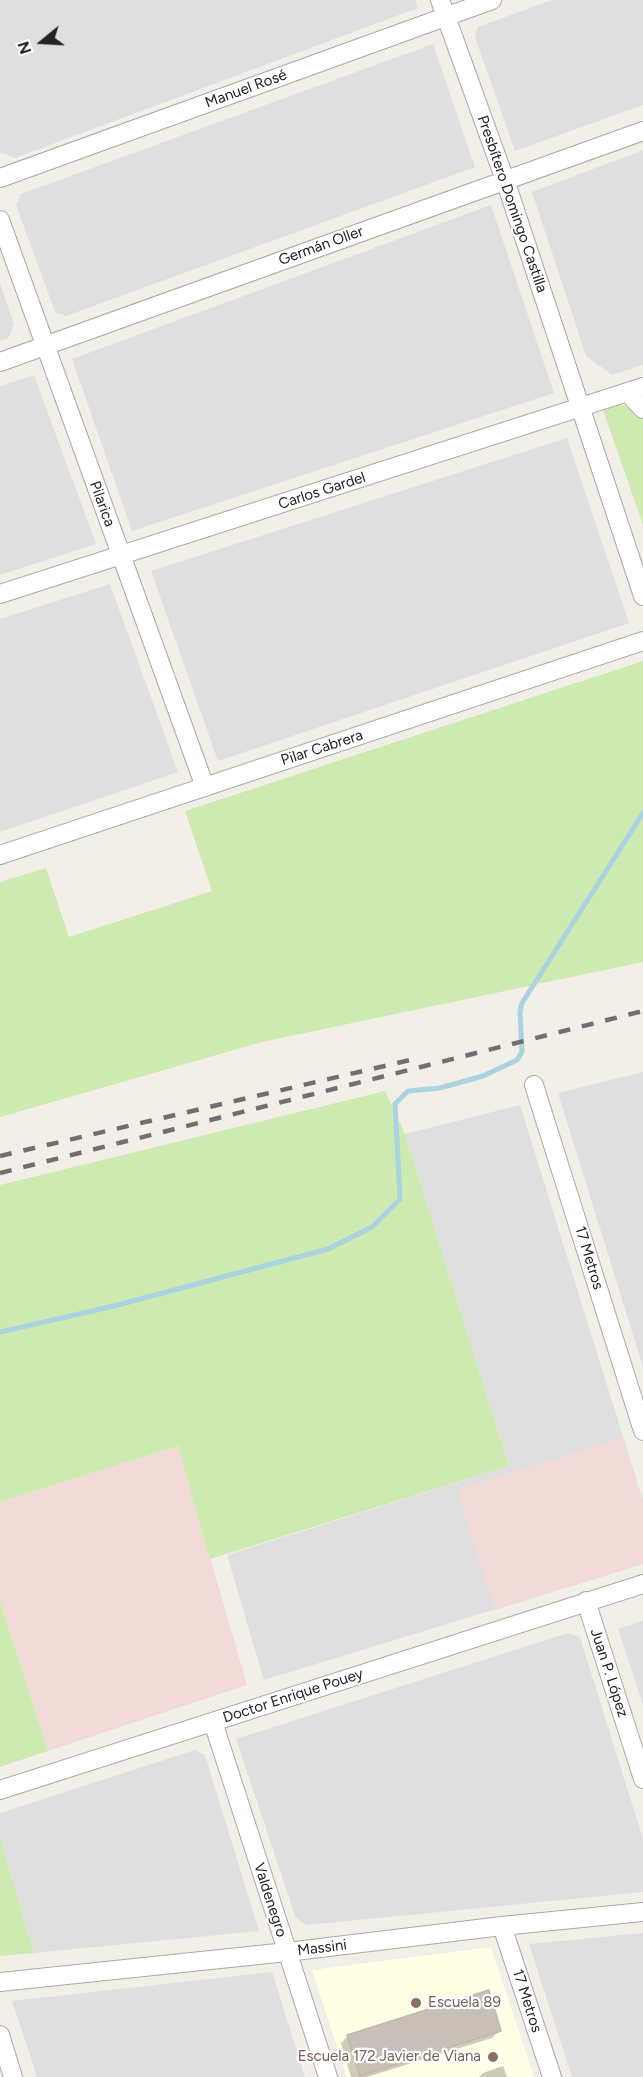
<!DOCTYPE html>
<meta charset="utf-8">
<style>
body{margin:0}
#map{position:relative;width:643px;height:2077px;overflow:hidden;background:#f2efe9;font-family:Figtree,sans-serif}
canvas{display:block}
.north{position:absolute;left:12px;top:12px;width:60px;height:60px;-webkit-text-stroke:4px #fff;paint-order:stroke;rotate:252deg;font-size:16px;font-weight:700;line-height:24px;text-align:center;color:#222}
.north::after{content:'';display:block;margin:auto;width:21px;height:27px;background:#222;clip-path:polygon(50% 0,100% 100%,50% 72%,0 100%)}
</style>
<div id="map">
<canvas width="643" height="2077"></canvas>
<div class="north">N</div>
</div>
<script>
const c = document.querySelector('canvas').getContext('2d');
c.lineJoin = 'round';
function fill(path, color) { c.fillStyle = color; c.fill(path, 'evenodd'); }
function strokePath(path, color, width, dash) { c.strokeStyle = color; c.lineWidth = width; c.lineCap = dash ? 'butt' : 'round'; c.setLineDash(dash || []); c.stroke(path); }
function write(font, color, halo, rows, align = 'center') {
  c.font = font + ' Figtree,sans-serif'; c.lineWidth = 4.5; c.setLineDash([]); c.textBaseline = 'middle'; c.strokeStyle = halo; c.fillStyle = color; for (const [text, x, y, turn = 0] of rows) {
    c.save(); c.translate(x, y); c.rotate((+turn || 0) * Math.PI / 180); c.textAlign = isNaN(turn) ? turn : align; if (halo) c.strokeText(text, 0, 0); c.fillText(text, 0, 0); c.restore();
  }
}
fill(new Path2D(`
 M0 0H415L418 8 15 158 0 152Z
 M552 0H643V105L515 151 475 37 478 27Z
 M433 44 475 167 66 316 55 312 16 205 21 194Z
 M643 150V365L612 375 586 356 532 192Z
 M491 205 554 393 132 531 72 359Z
 M0 283 14 324 8 338 0 341Z
 M34 375 96 544 0 575V386Z
 M567 438 629 623 218 761 151 571Z
 M110 584 178 772 0 832V619Z
 M643 1072V1367L558 1093Z
 M520 1105 643 1501V1564L264 1680 227 1555 509 1466 405 1134Z
 M643 1621V1705L618 1629Z
 M568 1633 580 1637 643 1839V1892L307 1925 296 1918 236 1739Z
 M195 1750 205 1755 259 1931 34 1953 0 1837V1813Z
 M643 1933V2077H572L529 1944Z
 M272 1972 305 2077H37L12 2001Z`), '#e0dfdf');
fill(new Path2D(`
 M623 1437 643 1501V1564L495 1610 457 1490Z
 M178 1446 247 1685 48 1751 0 1601V1502Z`), '#f2dad9');
fill(new Path2D(`
 M491 1947 534 2077H347L312 1970Z`), '#ffffe5');
fill(new Path2D(`
 M623 404 643 419V525L603 410Z
 M643 661V962L262 1042 0 1117V882L46 868 69 937 212 891 185 811Z
 M385 1091 405 1134 509 1466 210 1559 178 1446 0 1502V1185Z
 M0 1601 48 1751 0 1767Z
 M0 1837 34 1953 0 1956Z`), '#cdebb0');
fill(new Path2D(`
 M499 2031 492 2038 367 2077H351L341 2043 348 2036Z
 M503 2066 507 2077H479L483 2073Z`), '#0003');
strokePath(new Path2D(`
 M0 1332 114 1306 328 1249 372 1227 400 1199 395 1104 408 1091 440 1088 483 1076 517 1060 522 1052 520 1012 522 1003 643 813`), '#aad3df', 5);
const building = new Path2D(`
 M489 1990 501 2031 360 2076 347 2035Z`);
fill(building, '#c7bfb8');
strokePath(building, '#c4b6ab', 1.5);
const minor = new Path2D(`
 M440 0 505 180 643 596
 M0 178 492 0
 M0 220 205 787
 M0 362 643 131
 M628 393 643 409
 M0 594 643 387
 M0 855 643 641
 M534 1085 643 1431
 M586 1601 643 1779
 M213 1722 328 2077
 M0 1790 643 1584
 M502 1926 552 2077
 M0 1982 287 1952 502 1926 643 1912
 M0 2035 13 2077`);
strokePath(minor, '#a9a9a9', 20);
strokePath(minor, '#fff', 18);
strokePath(new Path2D(`
 M0 1156 410 1060
 M0 1173 643 1011`), '#707070', 4.5, [12, 12]);
for (const [x, y, r, color] of [
 [416,2003,6,"#8d6e63"],
 [493,2057,6,"#8d6e63"]
]) { const dot = new Path2D(); dot.arc(x, y, r, 0, 2 * Math.PI); c.fillStyle = color; c.fill(dot); strokePath(dot, '#fff', 2); }
write('15px', '#222', '#fff', [
 ["Manuel Rosé",246,89,-20],
 ["Presbítero Domingo Castilla",512,204,71],
 ["Germán Oller",321,246,-20],
 ["Carlos Gardel",322,491,-18],
 ["Pilarica",102,504,70],
 ["Pilar Cabrera",322,748,-18],
 ["17 Metros",589,1258,73],
 ["Juan P. López",609,1673,72],
 ["Doctor Enrique Pouey",293,1696,-18],
 ["Valdenegro",270,1900,72],
 ["Massini",322,1948,-7],
 ["17 Metros",527,2001,72]
]);
write('15px', '#785e54', '#fff', [
 ["Escuela 89",428,2003],
 ["Escuela 172 Javier de Viana",481,2057,"right"]
], 'left');
</script>
